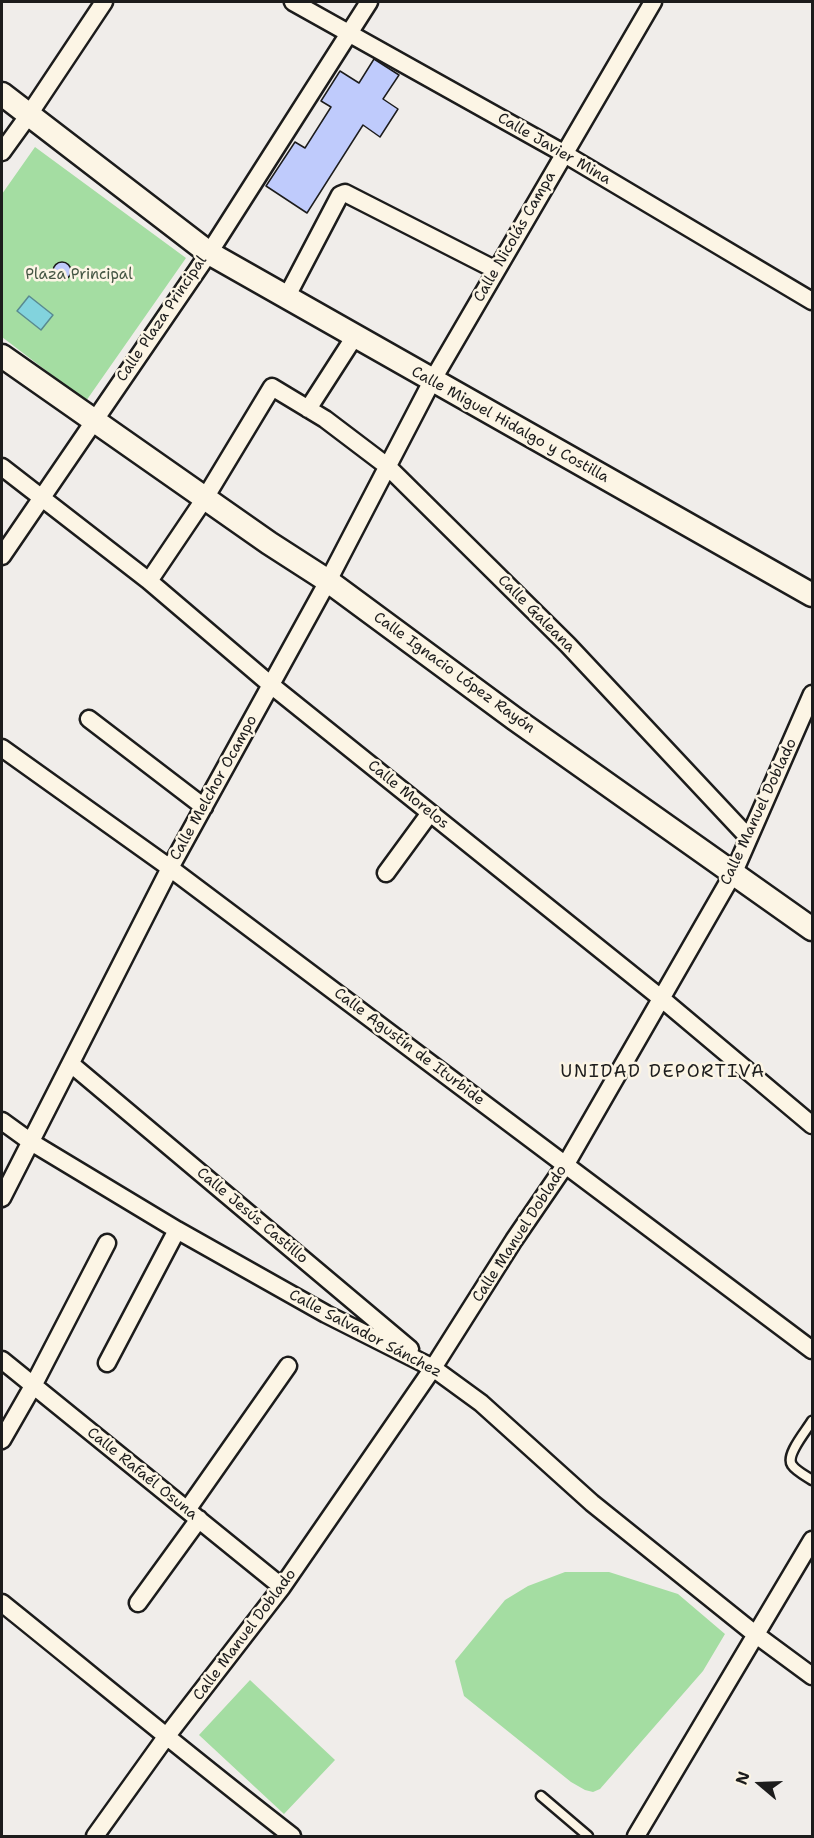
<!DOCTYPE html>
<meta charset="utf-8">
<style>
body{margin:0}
#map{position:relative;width:814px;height:1838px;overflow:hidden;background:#f0edea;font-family:"Shantell Sans",sans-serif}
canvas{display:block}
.frame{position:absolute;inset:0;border:3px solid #1c1c1c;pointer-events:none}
.north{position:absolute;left:730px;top:1754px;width:60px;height:60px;-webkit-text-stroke:4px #fcf5e5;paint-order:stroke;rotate:289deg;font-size:16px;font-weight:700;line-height:24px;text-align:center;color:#1c1c1c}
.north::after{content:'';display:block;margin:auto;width:21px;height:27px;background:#1c1c1c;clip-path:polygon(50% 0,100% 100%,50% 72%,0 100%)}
</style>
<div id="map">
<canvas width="814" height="1838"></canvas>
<div class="frame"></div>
<div class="north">N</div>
</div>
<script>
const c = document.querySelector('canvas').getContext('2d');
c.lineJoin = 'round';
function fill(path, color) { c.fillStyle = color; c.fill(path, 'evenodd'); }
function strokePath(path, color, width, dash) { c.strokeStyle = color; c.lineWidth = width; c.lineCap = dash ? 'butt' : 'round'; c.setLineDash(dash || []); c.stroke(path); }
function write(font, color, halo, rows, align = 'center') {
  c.font = font + ' "Shantell Sans",sans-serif'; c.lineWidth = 5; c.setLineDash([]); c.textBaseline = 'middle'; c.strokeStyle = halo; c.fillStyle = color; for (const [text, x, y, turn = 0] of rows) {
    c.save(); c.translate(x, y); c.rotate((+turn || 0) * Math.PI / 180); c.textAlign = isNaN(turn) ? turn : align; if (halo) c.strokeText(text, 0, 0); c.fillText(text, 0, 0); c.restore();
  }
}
fill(new Path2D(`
 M35 147 186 258 86 401 2 337V194Z
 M565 1572H609L678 1594 725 1634 703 1671 600 1789 593 1792 585 1790 571 1782 464 1696 455 1661 505 1600 528 1586Z
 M250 1680 335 1760 284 1814 199 1735Z`), '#a4dda2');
const water = new Path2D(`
 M29 296 53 315 41 330 17 311Z`);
fill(water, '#82d3dd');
strokePath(water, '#598a90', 1.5);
const building = new Path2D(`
 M374 59 399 75 383 99 398 109 380 137 363 125 307 213 266 186 295 142 305 148 331 107 321 101 340 71 359 83Z
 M53 271a9 9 0 1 1 18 0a9 9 0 1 1-18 0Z`);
fill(building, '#bfcbfc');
strokePath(building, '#1c1c1c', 1.5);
const lane = new Path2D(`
 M812 1421C807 1430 785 1455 792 1465 796 1471 806 1476 812 1480
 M541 1796 588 1836`);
const street = new Path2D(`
 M293 2 563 153 812 301
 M2 152 28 116 104 2
 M286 298 340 195 345 193 496 270
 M308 409 355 336
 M2 467 149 581 271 685 662 999 812 1125
 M2 556 209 253 369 2
 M149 581 205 498 272 387 325 419 387 466 568 645 748 837
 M89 719 204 807
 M2 748 170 868 812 1350
 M386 873 430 813
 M71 1064 410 1349
 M2 1121 31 1142 177 1230 326 1314 433 1368 481 1403 592 1503 755 1634 812 1676
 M2 1198 170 868 328 581 432 381 653 2
 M2 1360 282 1587
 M107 1363 177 1230
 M2 1440 33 1386 107 1243
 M187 1510 288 1366
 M2 1603C99 1681 194 1760 292 1836
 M138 1603 199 1519
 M95 1836 166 1737 282 1587 433 1368 514 1240 566 1164 734 872 812 694
 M636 1836 812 1540`);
const secondary = new Path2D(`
 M2 94 209 253 812 595
 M2 356 269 543 328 581 515 719 812 929`);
strokePath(lane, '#1c1c1c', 13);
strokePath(street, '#1c1c1c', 21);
strokePath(secondary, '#1c1c1c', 27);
strokePath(lane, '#fcf5e5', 8);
strokePath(street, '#fcf5e5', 16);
strokePath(secondary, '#fcf5e5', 22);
write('15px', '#1c1c1c', '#fcf5e5', [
 ["Calle Javier Mina",554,149,30],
 ["Calle Nicolás Campa",515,237,-60],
 ["Calle Plaza Principal",162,319,-56],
 ["Calle Miguel Hidalgo y Costilla",510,425,29],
 ["Calle Galeana",536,614,45],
 ["Calle Ignacio López Rayón",454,673,36],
 ["Calle Melchor Ocampo",214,788,-61],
 ["Calle Morelos",408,795,39],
 ["Calle Manuel Doblado",759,812,-65],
 ["Calle Agustín de Iturbide",409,1047,37],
 ["Calle Jesús Castillo",252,1216,40],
 ["Calle Manuel Doblado",520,1234,-57],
 ["Calle Salvador Sánchez",365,1334,28],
 ["Calle Rafaél Osuna",142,1474,39],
 ["Calle Manuel Doblado",245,1635,-53]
]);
write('15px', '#455644', '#fcf5e5', [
 ["Plaza Principal",79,275]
]);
c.letterSpacing = '1.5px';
write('18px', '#1c1c1c', '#fcf5e5', [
 ["UNIDAD DEPORTIVA",663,1072]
]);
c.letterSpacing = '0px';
</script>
